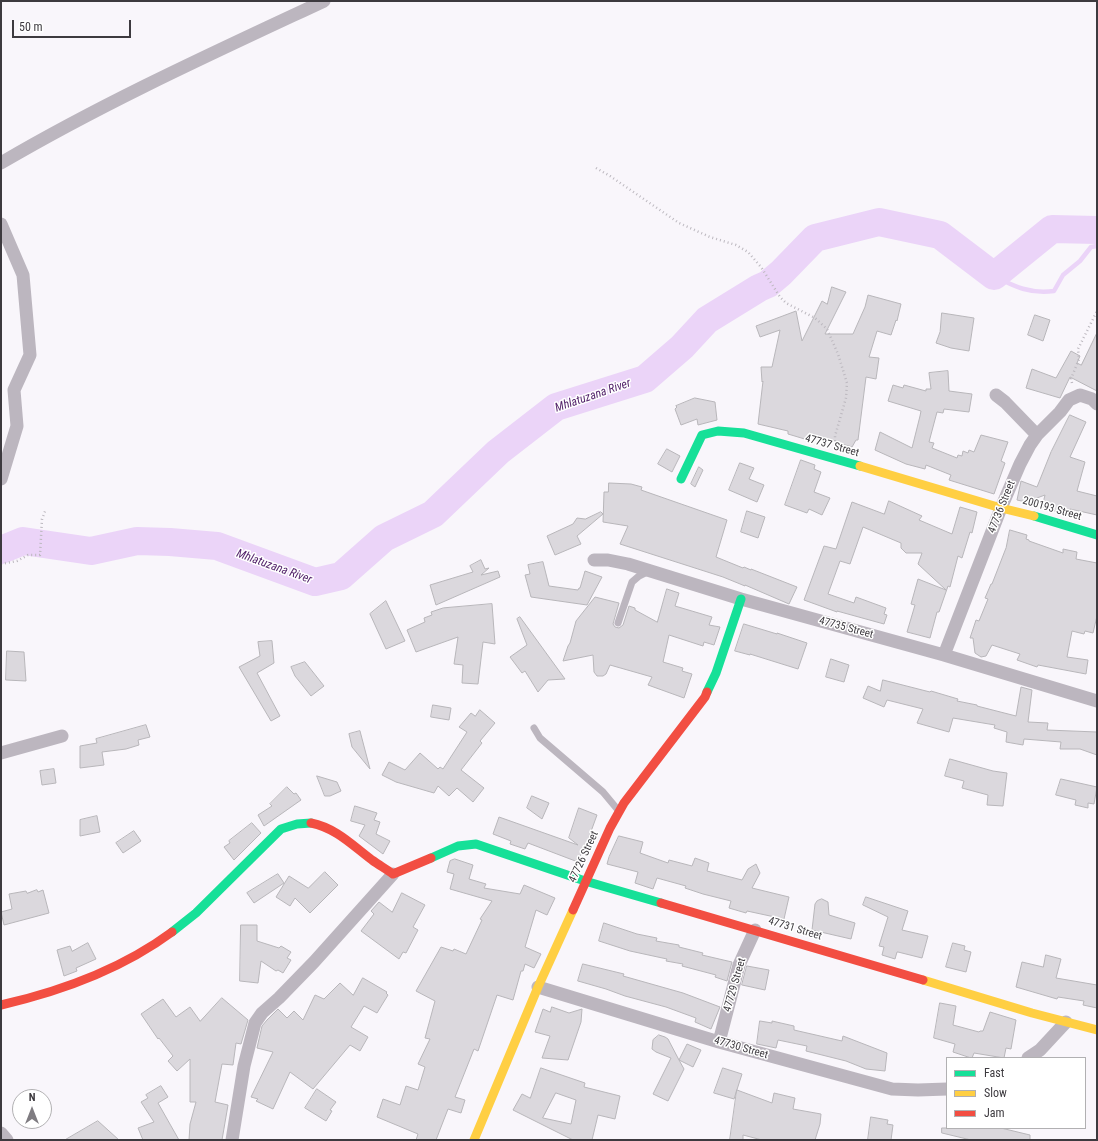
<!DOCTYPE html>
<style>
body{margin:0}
#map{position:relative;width:1098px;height:1141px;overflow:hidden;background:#f9f6fb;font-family:"Roboto Condensed",sans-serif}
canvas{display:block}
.frame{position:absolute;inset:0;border:2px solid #3d3a3f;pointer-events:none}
.legend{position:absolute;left:946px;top:1057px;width:140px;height:72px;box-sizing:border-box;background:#fff;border:1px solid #b1b0b2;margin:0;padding:5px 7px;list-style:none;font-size:12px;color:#3d3a3f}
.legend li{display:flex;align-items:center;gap:8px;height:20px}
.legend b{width:20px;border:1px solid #b1b0b2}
.north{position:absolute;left:12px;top:1089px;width:40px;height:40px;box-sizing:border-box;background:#fff;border:1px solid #b1b0b2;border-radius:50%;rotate:0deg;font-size:11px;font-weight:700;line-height:16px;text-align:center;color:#3d3a3f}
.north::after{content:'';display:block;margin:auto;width:14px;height:18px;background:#7f7c81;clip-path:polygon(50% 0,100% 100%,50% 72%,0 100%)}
.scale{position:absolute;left:12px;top:20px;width:119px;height:18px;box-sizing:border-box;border:2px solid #3d3a3f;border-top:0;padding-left:5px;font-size:12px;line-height:14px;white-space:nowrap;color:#3d3a3f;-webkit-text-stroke:3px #fff;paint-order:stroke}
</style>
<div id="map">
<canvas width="1098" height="1141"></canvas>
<div class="frame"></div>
<ul class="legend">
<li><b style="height:5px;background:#16e098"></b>Fast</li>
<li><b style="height:5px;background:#ffcf43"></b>Slow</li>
<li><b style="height:5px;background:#f24e42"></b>Jam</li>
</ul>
<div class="north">N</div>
<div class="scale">50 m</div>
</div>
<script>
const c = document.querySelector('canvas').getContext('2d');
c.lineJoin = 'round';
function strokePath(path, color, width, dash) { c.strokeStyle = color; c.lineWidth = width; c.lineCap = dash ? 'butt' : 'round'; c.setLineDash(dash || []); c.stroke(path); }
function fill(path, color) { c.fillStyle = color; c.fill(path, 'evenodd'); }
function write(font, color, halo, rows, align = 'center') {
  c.font = font + ' "Roboto Condensed",sans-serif'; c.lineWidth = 3; c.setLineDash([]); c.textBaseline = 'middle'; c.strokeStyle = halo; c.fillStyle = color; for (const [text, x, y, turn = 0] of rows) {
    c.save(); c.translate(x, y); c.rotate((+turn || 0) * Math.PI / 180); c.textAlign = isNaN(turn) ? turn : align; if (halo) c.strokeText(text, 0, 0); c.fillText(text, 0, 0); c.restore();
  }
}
strokePath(new Path2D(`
 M994 276C1015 287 1030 294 1054 291L1063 275 1080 261 1091 247 1097 246`), '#ebd4f8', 4.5);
strokePath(new Path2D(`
 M1 550 23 541 91 551 137 541 170 542 217 546 315 582 341 576 384 538 433 514 498 452 556 407 645 379 682 347 707 320 759 288 768 284 781 273 815 238 879 222 940 235 994 276 1052 229 1097 230`), '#ebd4f8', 28);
const building = new Path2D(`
 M832 287 846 292 825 334H853L865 307 868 295 901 304 897 321 896 320 891 335 877 331 869 357 879 358 876 379 866 377 858 440H856L852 447 835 442 836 441 810 435 808 440 788 434V431L758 424 763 381 762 382 761 367H772L780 330 760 337 756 326 796 311 802 341 822 301 827 304Z
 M942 313 974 318 969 351 951 348 936 343 940 332Z
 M1035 315 1050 320 1043 341 1028 335Z
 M1097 333V391L1070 377 1060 398 1026 388 1032 369 1056 378 1071 351 1080 356 1077 363 1081 365Z
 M948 371 949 391 972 394 969 412 944 409 943 413 937 412 929 442 934 443 932 448 957 458 958 455 962 456 963 451 968 453 969 450 974 452 981 435 1008 442 1001 461 1005 463 994 494 949 480 951 475 926 465 925 469 906 464 875 450 880 432 912 448 920 416 921 411 888 401 893 385 903 388 904 385 926 391V389H931L929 373Z
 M695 398 715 402 717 420 698 425 697 419 681 425 675 409 677 407 676 406Z
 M1070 415 1086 422 1070 457 1085 462 1077 491 1097 496V515L1070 509 1068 515 1042 507 1045 495 1026 502 1017 500 1021 481 1037 487 1051 452Z
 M667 449 680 456 672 472 658 464Z
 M801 460 815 465 814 469 821 472 814 492 830 498 822 515 809 509 807 513 785 505Z
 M740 463 754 468 749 479 764 485 757 502 729 490Z
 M699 467 703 470 695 487 691 484Z
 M609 483 631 484 642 487 641 490 727 520 716 557 743 568 744 567 751 570V569L797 587 789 604 745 585V586L723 577 620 544 628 526 603 522 604 492H608Z
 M889 501 922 516 919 520 952 534 960 507 977 512 972 533 970 532 962 558 958 556 950 587 948 586 939 612H937L930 638 907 632 915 605 911 604 918 579 946 590 918 564 922 553H906L901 548V543L863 527 850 564 840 561 828 594 854 603 856 597 886 608 884 614 887 615 884 624 837 611V612L804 600 824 546 836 549 852 502 884 514Z
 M747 511 765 517 758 538 741 532Z
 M601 512 603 514 577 536 581 544 555 555 547 536 573 524 577 518 585 519Z
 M1010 530 1027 535 1026 539 1029 540V541L1063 553V549L1077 552 1076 559 1097 563V616L1093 633 1085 631 1084 634 1072 631 1067 657 1088 660 1086 674 1038 665 1037 667 1017 660 1020 654 992 645 986 656 981 657 975 653 973 638H970L976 620 979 621 988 599 985 598 991 584H992L1006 548Z
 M481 560 485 569 489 568 481 575 498 571 500 577 436 605 430 585 473 572 470 566Z
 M543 562 549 586 578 590 579 588H580L585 571 602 577 587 605 531 597 525 575 530 574 528 565Z
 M667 589 679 593 675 606 712 617 709 625 720 627 714 645 704 642 703 646 669 635 663 662 683 668 682 671 692 674 684 698 648 685 652 677 610 665 606 674 603 676H597L594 672 593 655 563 661 568 646 570 643 576 621 595 597 619 603 613 624 615 627 619 628 623 625 629 606 635 608V610L657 622Z
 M386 601 405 641 386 649 370 614Z
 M492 604 495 644 483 642 478 684 462 683 463 665 454 664 458 637 416 652 407 630 425 622 424 618 432 615 431 612 443 608Z
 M520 617 565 679 548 680 538 692 525 671 522 673 510 657 527 645 517 619Z
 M744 624 777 634V633L807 643 798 669 750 654V655L735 651Z
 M272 641 274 663 257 673 280 716 271 721 239 667 260 656 258 642Z
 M7 651 24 652 26 681 6 680Z
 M831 659 849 665 844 682 826 677Z
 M305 662 324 686 311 696 295 676 291 667Z
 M883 680 930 692 931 691 958 699 957 701 977 705V706L1016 716 1021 687 1032 690 1028 722 1048 723 1047 730 1097 732V755L1080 749H1060L1061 742 1024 739 1023 745 1006 742 1007 732 994 728 995 725 953 718 949 732 917 723 923 709 887 700 884 707 863 698 868 686 880 691Z
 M433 705 451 708 449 720 431 717Z
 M480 710 495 723 480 741 482 743 461 770 484 788 473 802 457 788 449 796 438 786 434 793 396 782 382 775 389 762 405 770 420 753 438 769 440 767 443 769 467 732 459 727 471 713 475 716Z
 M146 725 150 737 138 740 139 745 126 749 102 752 104 765 80 768V746L97 743 96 739Z
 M360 731 370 769 352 747 349 734Z
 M950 759 993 771 1007 773 1003 806 987 805 988 795 962 788 964 781 945 776Z
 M54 769 56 783 42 785 40 771Z
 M317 776 337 782 341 791 330 796H325Z
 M1061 779 1097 787 1094 804 1088 803V808L1075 805 1076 800 1056 795Z
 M287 787 294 794 296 793 301 800 264 826 258 815 272 806 270 804Z
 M532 796 549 803 542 819 527 808Z
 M355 806 377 813 374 820 380 822 376 834 390 841 383 854 359 836 365 825 351 821Z
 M579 808 597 815 589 837 593 838 588 850 583 849 578 862 528 843 525 849 510 844 511 841 493 834 499 817 578 845 569 838Z
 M97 816 100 832 80 836V820Z
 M252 823 261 833 234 860 224 847 230 843 229 841Z
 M134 831 141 841 123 853 116 843Z
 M619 836 643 842 640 853 668 863 669 860 692 866 695 858 709 863 707 871 742 880 748 869 756 864 760 873 752 888 789 897 784 919 747 911 746 913 729 908 731 901 703 894 685 888 686 886 657 878 653 889 635 883 638 872 607 864 609 857Z
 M455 859 473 865 469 879 486 884 484 888 520 894 524 885 555 898 547 915 536 910 525 947 541 954 534 968 525 964 523 971H521L513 1000 497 995 478 1051 474 1049 455 1097 465 1100 461 1113 448 1109 436 1140H416L418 1134 377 1117 383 1099 400 1105 406 1086 418 1090 425 1067 418 1064 430 1039 425 1038 435 1001 416 991 441 947 453 951 454 949 466 954 482 920 480 919 492 901 450 889 454 874 447 872 450 861Z
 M325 872 338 885 310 913 295 898 290 906 276 897 289 876 308 888Z
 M278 874 284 883 254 903 247 893Z
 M37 890 38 892 43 890 49 913 4 925 1 912 12 909 9 894 26 891 27 893Z
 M402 893 425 905 413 927 418 930 406 953 403 952 399 959 361 931 374 914 371 911 379 902 392 912Z
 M866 897 908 911 902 930 928 936 922 958 898 952H897L895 959 882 955 884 947 879 946 888 917 863 905Z
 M822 899 828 902 829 915 855 923 851 939 812 930 815 904 817 901Z
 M604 923 637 934 657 938 656 941 679 945V947L703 953 702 955 732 962 727 981 715 977 716 975 682 966 683 964 666 961 667 959 630 951 599 941Z
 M241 925H257V941L279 948 281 946 291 952 287 958 291 960 283 973 278 970 276 971 261 961 258 983 240 981Z
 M88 943 96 959 76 968 77 971 64 976 57 950 70 946 72 951Z
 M953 943 965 946 964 950 971 952 966 972 946 967Z
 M1046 955 1061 959 1056 978 1097 985V1008L1083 1005 1084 1001 1058 997 1057 999 1016 987 1022 962 1043 967Z
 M583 964 624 974 623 976 683 993 720 1007 711 1029 695 1022 696 1018 666 1007 625 996 606 989 578 981Z
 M747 966 769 970 765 990 742 985Z
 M363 978 387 992 386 993 388 995 377 1013 364 1006 351 1027 368 1037 360 1051 350 1045 313 1089 290 1072 273 1109 256 1101 258 1099 251 1097 273 1052 257 1048 262 1026 267 1020 278 1009 287 1018 294 1011 303 1020 315 995 324 999 340 983 353 995Z
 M222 998 248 1020 241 1044 236 1043 233 1065 222 1064 215 1102 228 1105 222 1140H189L190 1124 196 1102H190V1059L177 1071 168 1061 173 1056 159 1038 158 1039 141 1014 163 999 176 1017 190 1007 200 1021Z
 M940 1003 956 1006 953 1025 979 1032 980 1031H983L990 1012 1016 1020 1011 1049 1006 1048 1004 1058 974 1053 972 1058H971L953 1052 955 1044 934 1038Z
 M552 1007 569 1013 582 1009 581 1022 568 1060 542 1058 550 1036 535 1032 543 1009 550 1012Z
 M760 1021 772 1023V1021L794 1026V1030L842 1041 843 1036 887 1053 885 1071 866 1069 846 1061 806 1051 807 1046 778 1040 776 1048 757 1044Z
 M659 1035 665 1037 668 1039 679 1060 687 1044 701 1050 693 1067 679 1060 684 1069 668 1101 653 1094 671 1058 656 1052 652 1049 653 1040Z
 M541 1068 585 1083 584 1087 620 1096 615 1119 598 1115 592 1140H573L513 1110 522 1094 530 1098ZM556 1093 576 1100 571 1124 543 1118Z
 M723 1068 742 1074 734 1099 714 1093Z
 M161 1086 168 1097 158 1103 179 1140H143L138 1128 154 1122 141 1102 148 1098 146 1095Z
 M317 1089 336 1102 330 1110 332 1111 326 1121 305 1108Z
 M737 1090 772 1103 774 1093 795 1098 793 1109 821 1114 820 1124 815 1140H762L743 1135V1140H730Z
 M871 1117 888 1120 887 1124 893 1125 891 1140H868Z
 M98 1121 119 1140H65Z
 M942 1128H1001L1030 1135V1140H971L942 1133Z`);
fill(building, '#dbd8dd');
strokePath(building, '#b8b6ba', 1);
strokePath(new Path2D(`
 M596 168 610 176 679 223 710 237 736 245 748 252 761 267 780 297 786 303 815 318 827 329 838 354 847 383 846 398 835 436V442
 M1072 383 1071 379 1079 359 1078 349 1097 311
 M1 564 17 561 28 555H40L42 519 46 509`), '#bcb8bf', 2.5, [1, 3]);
strokePath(new Path2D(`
 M618 623 632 582 639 576 649 571
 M534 728 540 738 603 792 618 810`), '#bcb6bf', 7);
strokePath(new Path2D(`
 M1 163C105 102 215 52 324 1
 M1 224 23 275 30 355 14 390 17 426 1 479
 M996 395 1005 402 1037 435
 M594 560H608L628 564 741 599 944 655 1097 701
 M944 655 1001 508 1020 464 1030 445 1037 435 1060 412 1069 400 1080 395 1092 399 1097 404
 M1 753 62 736
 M538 987 719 1042 892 1089 918 1090 947 1089
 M719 1042 739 965 755 930
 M1028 1058 1040 1050 1066 1022
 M1 1133 7 1140
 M232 1140 244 1066 255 1023 262 1013 279 998 314 962 393 874`), '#bcb6bf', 13);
strokePath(new Path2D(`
 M681 479 702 435 718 431 744 433 860 466
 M1034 516 1097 535
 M707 692 716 673 741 599
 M431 858 458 846 476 844 585 881 661 903
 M172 932 196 913 281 829 297 824 311 823`), '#16e098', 9);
strokePath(new Path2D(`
 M860 466 1001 508 1034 516
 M923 980 1032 1013 1097 1030
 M474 1140 538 987 573 910`), '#ffcf43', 9);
strokePath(new Path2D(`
 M311 823C336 828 352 845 372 860 379 865 386 869 393 874L431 858
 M661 903 923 980
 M573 910 610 828 624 803 705 697 707 692
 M1 1005C62 991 122 969 172 932`), '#f24e42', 9);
write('11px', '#3d3a3f', '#fff', [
 ["47737 Street",832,446,16],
 ["47736 Street",1002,507,-68],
 ["200193 Street",1052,509,16],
 ["47735 Street",846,628,15],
 ["47726 Street",584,857,-65],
 ["47731 Street",795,929,17],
 ["47729 Street",735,985,-74],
 ["47730 Street",741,1048,16]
]);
write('italic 12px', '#55266c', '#fff', [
 ["Mhlatuzana River",593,396,-19],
 ["Mhlatuzana River",274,567,20]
]);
</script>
